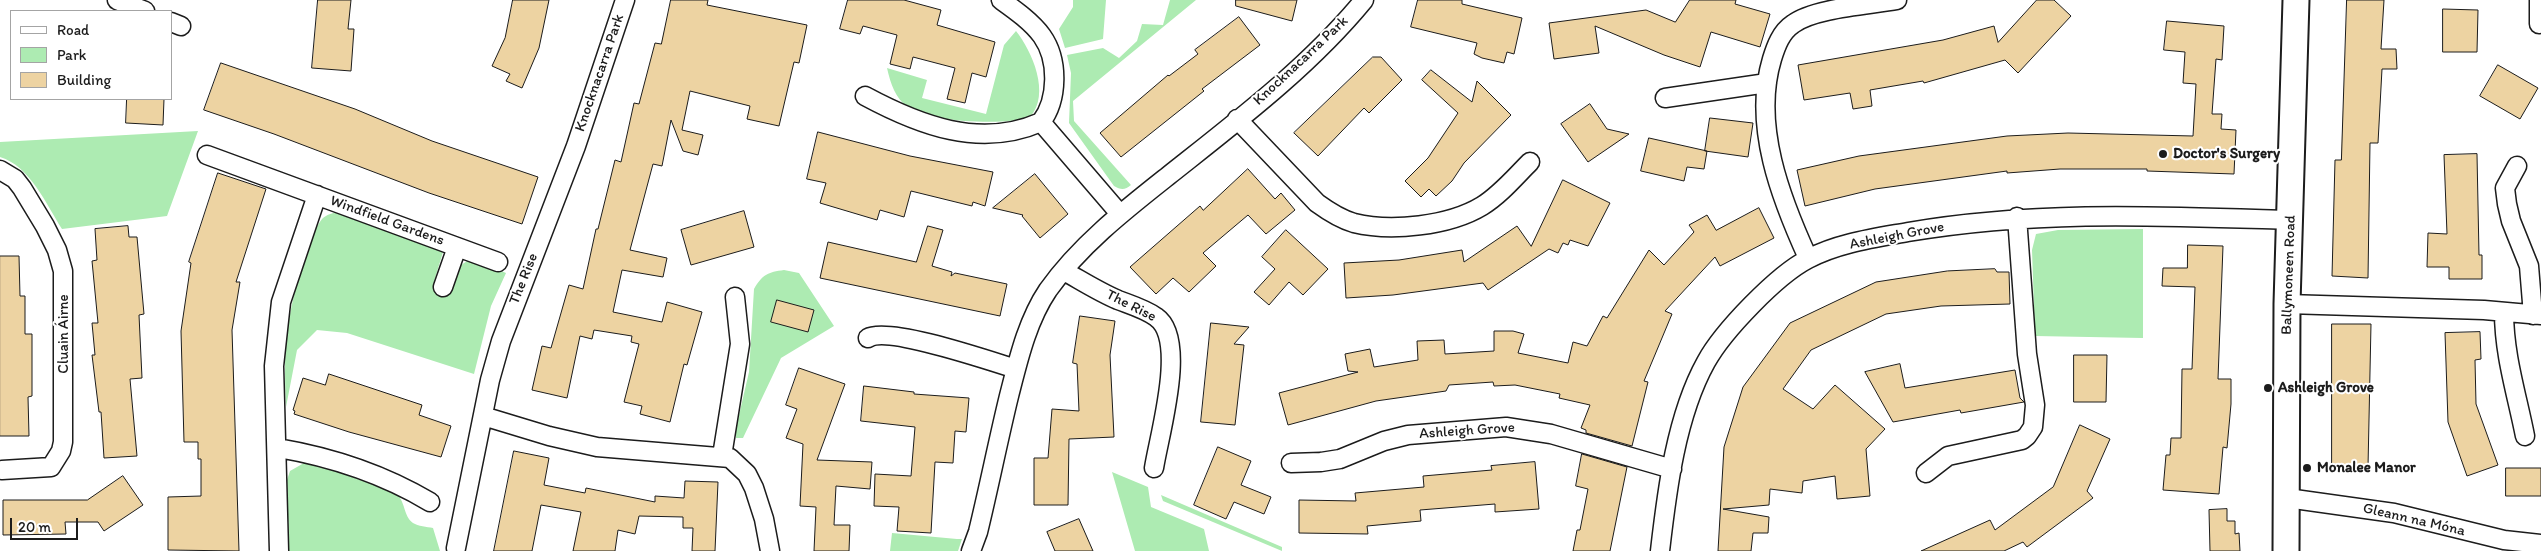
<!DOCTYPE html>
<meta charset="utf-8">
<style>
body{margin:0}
#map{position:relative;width:2541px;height:551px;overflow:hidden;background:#fff;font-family:Itim,sans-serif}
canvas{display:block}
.legend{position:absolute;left:10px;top:10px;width:162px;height:90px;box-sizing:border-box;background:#fff;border:1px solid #a4a4a4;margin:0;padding:6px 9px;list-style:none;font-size:15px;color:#1c1c1c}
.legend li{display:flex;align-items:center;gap:10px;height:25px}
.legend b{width:25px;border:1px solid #a4a4a4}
.scale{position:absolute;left:10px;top:518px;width:68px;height:22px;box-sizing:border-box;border:2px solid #1c1c1c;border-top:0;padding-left:6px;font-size:15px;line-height:18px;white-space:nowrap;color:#1c1c1c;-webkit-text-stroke:4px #fff;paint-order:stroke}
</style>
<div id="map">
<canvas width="2541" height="551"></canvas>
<ul class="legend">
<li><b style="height:6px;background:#fff"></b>Road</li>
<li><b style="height:14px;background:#adebb2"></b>Park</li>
<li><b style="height:14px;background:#edd3a2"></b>Building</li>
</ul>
<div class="scale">20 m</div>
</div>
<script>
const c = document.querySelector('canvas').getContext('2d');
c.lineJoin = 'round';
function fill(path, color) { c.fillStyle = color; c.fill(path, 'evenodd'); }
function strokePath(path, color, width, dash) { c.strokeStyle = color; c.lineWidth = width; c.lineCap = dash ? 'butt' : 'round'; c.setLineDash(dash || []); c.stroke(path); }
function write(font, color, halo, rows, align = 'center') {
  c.font = font + ' Itim,sans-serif'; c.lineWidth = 4; c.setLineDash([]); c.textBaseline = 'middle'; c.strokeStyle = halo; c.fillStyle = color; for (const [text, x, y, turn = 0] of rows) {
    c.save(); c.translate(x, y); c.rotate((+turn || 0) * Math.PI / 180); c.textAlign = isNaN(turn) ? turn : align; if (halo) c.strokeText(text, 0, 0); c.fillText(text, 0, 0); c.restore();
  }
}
fill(new Path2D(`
 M1073 0H1106L1103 39 1065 48 1059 29 1073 7Z
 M1170 0H1196L1073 101 1074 121 1131 185C1125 190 1121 190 1114 186L1069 123 1071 73 1067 55 1103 48 1119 58 1137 41 1142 24 1163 25Z
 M1016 31C1032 51 1051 94 1030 117 1008 126 927 122 908 108 895 97 891 85 887 68L927 80 922 98 986 114 1004 45Z
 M198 131 167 216 62 229C46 204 30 166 0 157V142Z
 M340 212 439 246 443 252 433 285 448 292 461 265 472 258 506 273 491 306 474 374 347 333 317 330 297 350 286 407C285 383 284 357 287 333 290 307 306 238 322 219 327 214 333 213 340 212Z
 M2143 229V338L2035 336 2032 250 2036 234 2058 230Z
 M784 270 799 273 834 326 781 358 743 438H736V428L749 372 754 289C762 275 768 272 784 270Z
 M304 463 315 464 395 492C406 501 403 516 413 523 418 526 427 527 433 528L440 551H289L287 480 290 471Z
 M1112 472 1148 487 1151 507 1204 529 1209 551H1135Z
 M1161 495 1282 547V551L1163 501Z
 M892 533 957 539H962L958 551H890Z`), '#adebb2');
const building = new Path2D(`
 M318 0H351L348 29H354L351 71 312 68Z
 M513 0H549L539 48 522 88 506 81 510 74 492 66 505 38Z
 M671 0H708L707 5 807 25 799 63 794 62 779 126 747 119 750 106 690 91 682 130 703 135 698 155 683 151 671 120 662 166 653 164 630 250 667 258 663 277 622 270 613 312 662 322 667 302 702 312 687 365 684 364 670 422 640 414 642 406 624 402 639 344 631 342 632 336 594 330 592 339 580 336 567 398 532 390 542 346 551 348 569 285 583 289 596 229H598L615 160 621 162 634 103 639 104 655 43 661 44Z
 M848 0H904L941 10 937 25 995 42 986 77 972 73 965 103 947 99 955 68 913 57 910 69 890 64 897 35 863 26 860 34 840 29Z
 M1236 0H1297L1292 21 1236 6Z
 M1418 0H1462V4L1522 18 1514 54 1507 52 1504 63 1482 58 1474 54 1477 43 1411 27Z
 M1690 0H1736L1735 4 1770 14 1760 47 1711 32 1700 67 1664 55 1595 26 1599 53 1554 59 1549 23 1646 10 1675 22Z
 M2037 0H2054L2071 16 2018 73 2005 60 1924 83 1923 81 1870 90 1872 106 1853 109 1850 93 1804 100 1798 65 1943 40 1994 26 1998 42Z
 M2347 0H2384L2381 49H2396L2397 69H2382L2378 143H2370L2368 278 2332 276 2335 160H2341Z
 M2443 9 2478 10 2477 52H2443Z
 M1239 17 1260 45 1202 89 1204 91 1121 157 1100 133 1168 75 1169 76 1198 54 1195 50Z
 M2167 21 2224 26 2222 60 2216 59 2212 114H2222L2221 129 2236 130 2234 174 2147 171V169H2060L2007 173V171L1875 189 1805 206 1797 170 1859 156 2007 136 2068 133 2193 136 2196 84 2183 83 2185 52 2164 50Z
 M1373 57H1381L1402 80 1369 113 1364 108 1318 156 1294 133Z
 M221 63 355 109 432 141 538 177 522 224 429 193 274 134 204 110Z
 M2498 65 2538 88 2520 119 2480 96Z
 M1431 70 1472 102 1477 81 1511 115 1464 163 1452 181 1436 196 1429 189 1421 197 1405 181 1428 158 1458 113 1422 80Z
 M127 99H164L163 125 126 123Z
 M1590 104 1607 129 1629 134 1588 162 1561 124Z
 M1710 118 1753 123 1748 157 1705 151Z
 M818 132 910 156 993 172 985 206 973 202 972 206 911 191 904 217 880 210 877 220 820 203 826 183 807 179Z
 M1649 138 1707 151 1704 169 1687 167 1684 181 1641 171Z
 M2477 154 2479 255H2482V279H2449V267H2427L2428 233 2447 234 2444 155Z
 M1248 169 1275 199 1281 193 1295 210 1266 234 1248 215 1203 253 1216 266 1189 292 1173 278 1156 294 1130 267 1200 206 1203 210Z
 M218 173 266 189 236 282H240L232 330 239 551 168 550V497L201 496V459H198V442H184L181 331 191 263 189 262Z
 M1035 174 1068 214 1040 238 1022 216 1023 215 993 208Z
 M1563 180 1610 203 1588 246 1570 240 1568 245 1563 243 1558 253 1549 249 1488 290 1483 283 1393 295 1346 298 1344 263 1399 260 1462 250 1464 262 1517 226 1531 246Z
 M1759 208 1774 238 1720 266 1715 257 1665 311 1672 314 1644 381 1648 382 1632 446 1586 433V430L1581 428 1590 405 1559 398 1560 394 1515 385 1494 386 1493 382 1449 385 1446 391 1376 401 1288 425 1279 393 1358 372 1348 371 1345 354 1370 349 1374 367 1418 360 1417 341 1444 340 1445 354 1494 351V331H1513L1524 334 1518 353 1568 363 1573 342 1587 346 1603 316 1607 318 1649 250 1664 265 1694 232 1689 225 1700 219 1707 215 1716 230Z
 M744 211 754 247 691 265 681 230Z
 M128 226 129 237H137L144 314 139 315 142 378 130 379 137 456 104 458 101 412H99L92 355H95L92 323H98L92 261 97 260 95 229Z
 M928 226 943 230 932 266 952 272 951 276 955 273 1007 284 1000 316 820 278 828 242 916 262Z
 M1286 230 1328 269 1303 295 1289 282 1269 305 1254 292 1275 269 1262 257Z
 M2188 245 2223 246 2218 379H2231V404L2227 448 2223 447 2219 494 2163 490 2166 455H2170L2171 438H2181L2182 369H2192L2195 287 2162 286 2163 268H2187Z
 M0 256H19L20 296H25V334H32V396L28 397 29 436H0Z
 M1995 269 1997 272H2009L2010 304 1941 306 1886 314 1811 350 1783 389 1813 409 1835 385 1885 429 1866 449 1870 496 1837 499 1835 476 1803 481 1802 493 1770 489 1769 505 1723 509 1769 517 1768 533H1753L1751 551H1718L1724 447 1743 387 1790 323 1876 282 1947 271Z
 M777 300 814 310 808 332 771 322Z
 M1080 316 1115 321 1110 355 1114 437 1069 439 1068 505H1034V458H1048L1052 409 1079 411 1077 364 1073 363Z
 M1211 323 1249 327 1234 344 1244 345 1235 425 1201 422Z
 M2332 324H2371L2368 467H2332Z
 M2480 332 2481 359 2475 360 2476 404 2498 465 2467 476 2448 422 2445 333Z
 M2074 355H2107L2106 402H2074Z
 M1900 364 1905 388 2015 370 2020 398 2024 402 1961 413 1960 410 1893 422 1865 372Z
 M799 368 845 384 817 460 872 462 870 489 836 486 834 525H850L849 551H814L816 507 800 506 803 444 786 438 797 409 786 405Z
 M329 374 422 405 419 415 451 426 441 457 349 432 294 414 295 411 293 410 303 378 325 385Z
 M864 386 914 392V394L969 398 966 432 955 431 953 463 935 462 931 533 897 531 899 507 874 506 875 474 911 476 915 427 861 421Z
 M2080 425 2110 439 2087 491 2093 498 2027 547 2023 542 2004 551H1921L1990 520 1995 530 2053 487Z
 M1218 447 1251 461 1241 485 1271 497 1264 514 1234 502 1226 519 1194 505Z
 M514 451 549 458 544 485 585 493 586 488 655 502V496L684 498 685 481 718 482 715 551H692L693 528H683V517L639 516 635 534 618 530 615 551H573L581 512 541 505 532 551H494Z
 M1582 454 1627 467 1610 551H1573L1577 530H1580L1588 489 1576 486Z
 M1535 462 1539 509 1495 512V504L1420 510 1421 521 1367 526 1368 534 1299 533V500L1356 501 1355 493 1424 487 1423 476 1492 470 1491 466Z
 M2506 468H2541V496H2506Z
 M123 476 143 505 104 531 98 522H65L66 534 3 535V500H87Z
 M2227 509V521H2235V534L2239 533 2240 551H2210L2209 510Z
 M1079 519 1093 551H1055L1047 532Z`);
fill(building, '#edd3a2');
strokePath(building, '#1c1c1c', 1);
const street = new Path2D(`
 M117 0 145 11
 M1001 0C1015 10 1032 22 1042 36 1059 60 1058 100 1041 122L1120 214
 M171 22 181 26
 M2539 24V0
 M865 96C919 125 980 149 1041 122
 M1665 98 1767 83
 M1237 119 1317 203C1328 211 1340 219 1354 223 1391 232 1449 226 1482 206 1500 195 1515 177 1530 162
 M207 155 498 262
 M2517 166 2505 188 2507 204 2511 221 2529 266 2533 315
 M0 170 15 179 22 188 45 226 57 250 63 271V442L61 451 51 467 2 470
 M1808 258C1781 199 1752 125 1772 59 1776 46 1781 32 1793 24 1814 8 1870 5 1897 0
 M1064 271C1082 281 1099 292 1118 300 1131 305 1145 309 1156 317 1188 339 1159 435 1154 468
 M443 287 457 247
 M2287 304 2484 310 2541 315
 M2504 312C2504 355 2517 395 2525 436
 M868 338C888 326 990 361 1016 369
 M483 416 549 436 597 447 730 458 747 474 754 488 764 519 770 551
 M278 448C331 457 383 474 430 502
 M722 456 740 344 735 297
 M1291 463 1321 462 1340 459 1384 441 1408 435 1506 427 1551 434 1672 469
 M1926 473 1948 456 2022 440 2027 436 2033 427 2035 405 2027 354 2017 217
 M2287 498 2394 513 2504 540 2541 544
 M456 548 490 380 501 341 576 146 625 0
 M279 551 274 366 281 302 317 195
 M971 551 978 532C989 487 998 441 1009 396 1018 361 1027 321 1048 290 1080 245 1125 210 1168 176 1236 122 1309 67 1364 0
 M1660 551C1667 490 1676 416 1706 362 1723 331 1777 275 1808 259 1838 243 1875 238 1908 232 2037 210 2161 216 2290 220`);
const secondary = new Path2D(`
 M2286 551 2287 304 2296 0`);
strokePath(street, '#1c1c1c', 21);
strokePath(secondary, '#1c1c1c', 29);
strokePath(street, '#fff', 18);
strokePath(secondary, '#fff', 25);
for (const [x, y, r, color] of [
 [2163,154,5,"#1c1c1c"],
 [2268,388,5,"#1c1c1c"],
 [2307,468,5,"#1c1c1c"]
]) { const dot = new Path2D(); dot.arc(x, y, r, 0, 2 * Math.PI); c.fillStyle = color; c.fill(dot); strokePath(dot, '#fff', 2); }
write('15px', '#1c1c1c', '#fff', [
 ["Knocknacarra Park",1301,61,-43],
 ["Knocknacarra Park",600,73,-71],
 ["Windfield Gardens",387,221,20],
 ["Ashleigh Grove",1897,236,-11],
 ["Ballymoneen Road",2289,275,-88],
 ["The Rise",524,279,-68],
 ["The Rise",1131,306,27],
 ["Cluain Áirne",64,334,-90],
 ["Ashleigh Grove",1467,431,-4],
 ["Gleann na Móna",2414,520,13]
]);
write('bold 15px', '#1c1c1c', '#fff', [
 ["Doctor's Surgery",2173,154],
 ["Ashleigh Grove",2278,388],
 ["Monalee Manor",2317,468]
], 'left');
</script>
